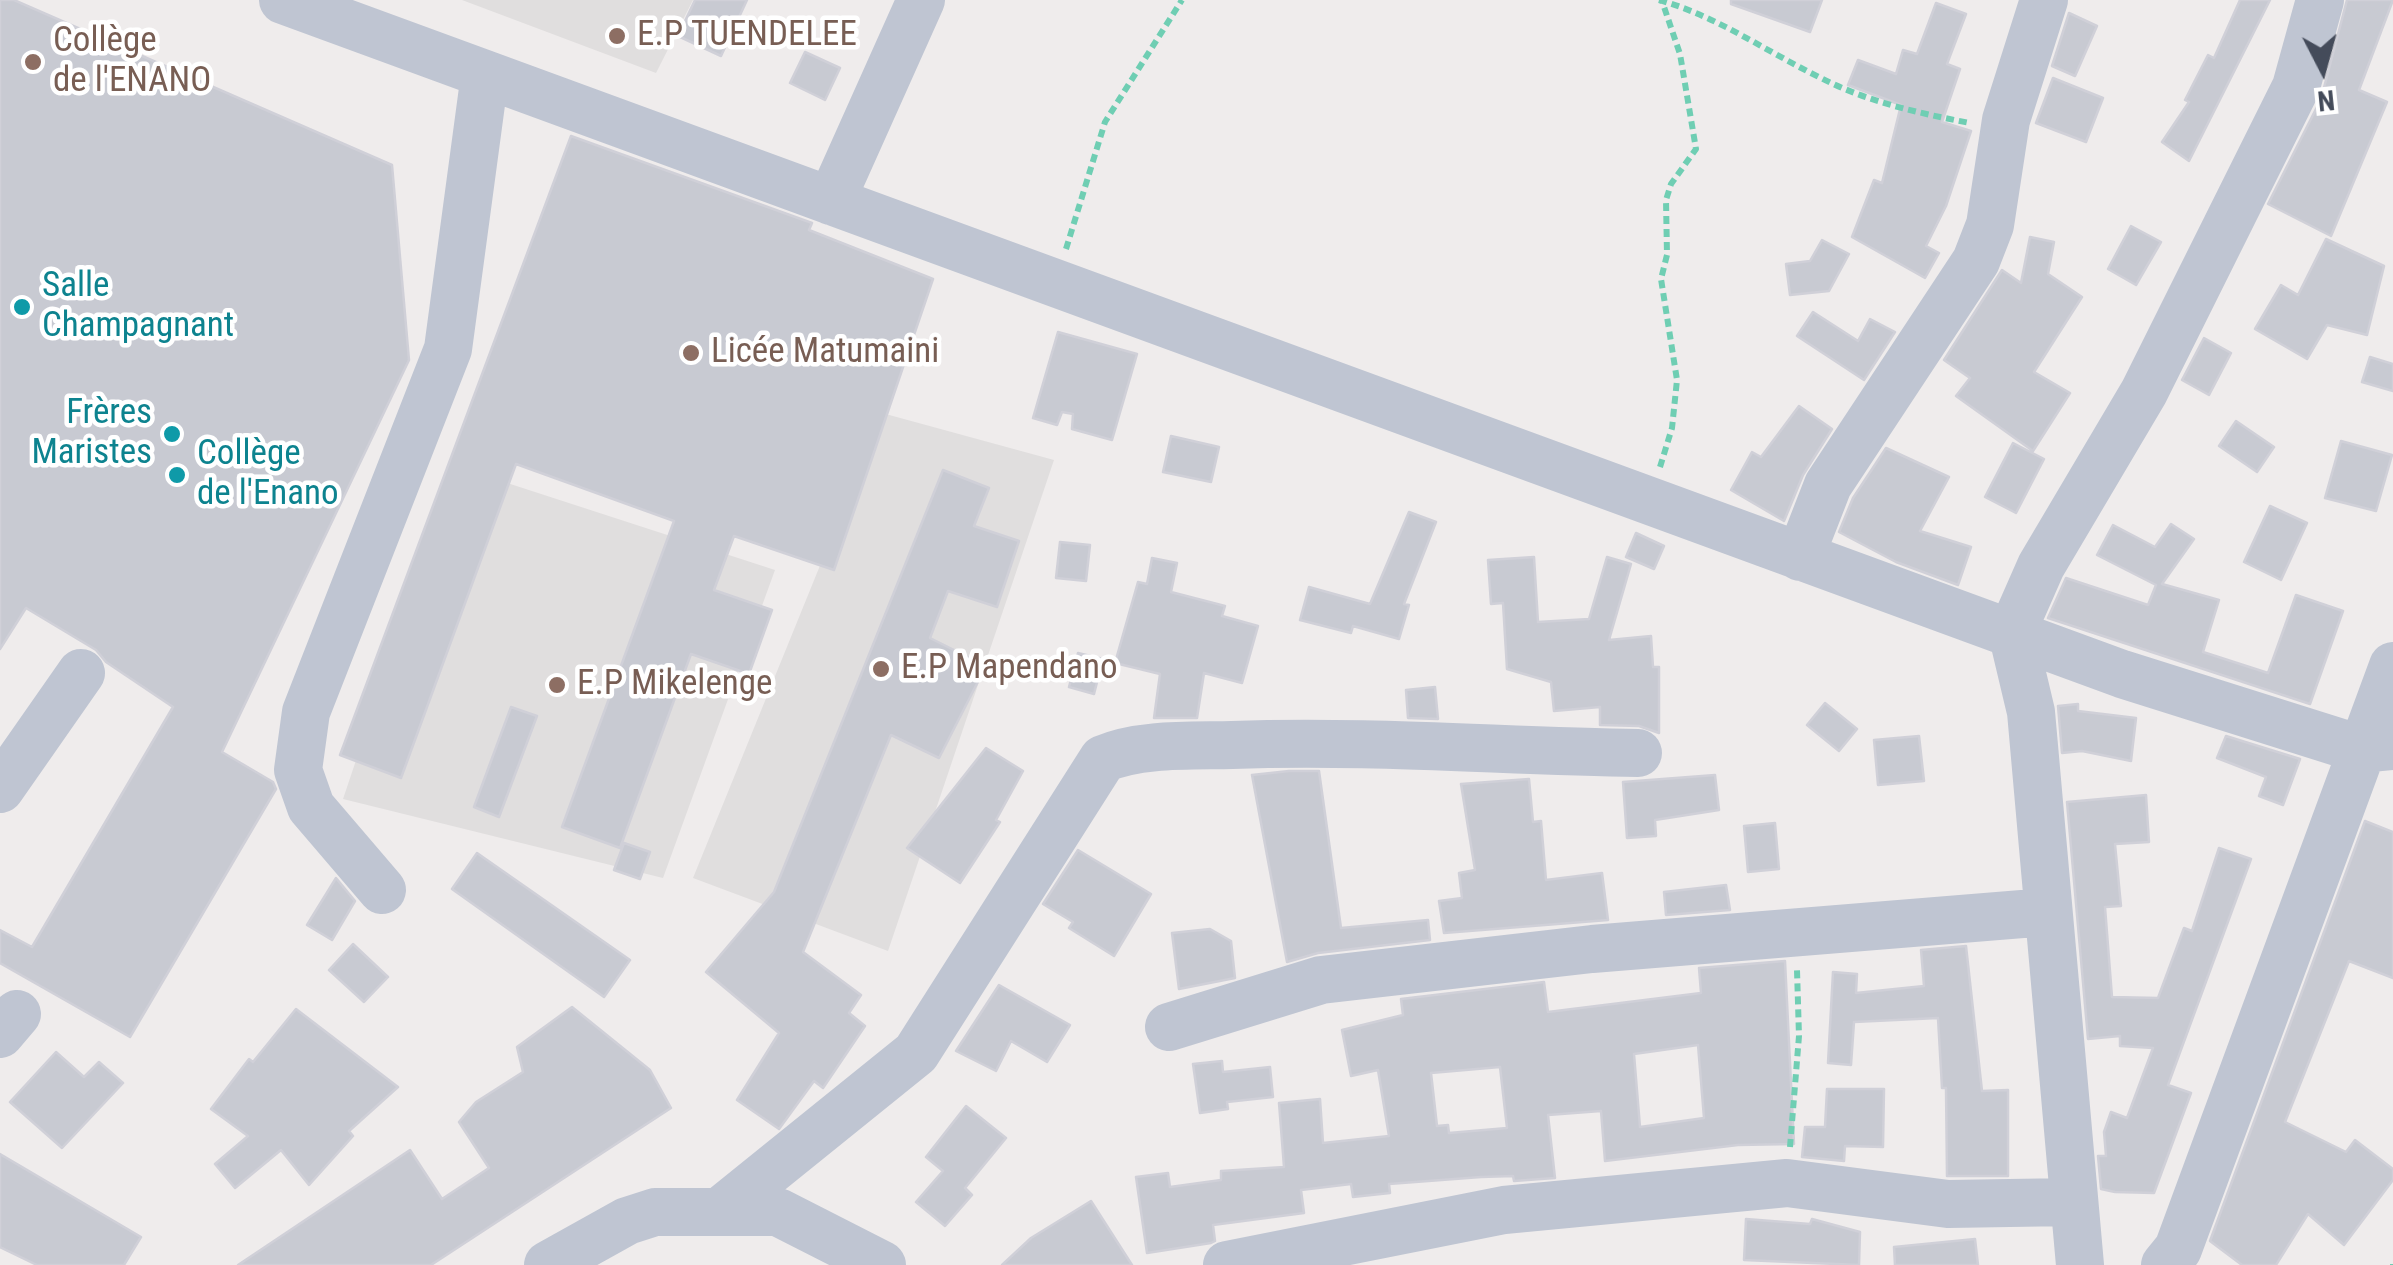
<!DOCTYPE html>
<meta charset="utf-8">
<style>
body{margin:0}
#map{position:relative;width:2393px;height:1265px;overflow:hidden;background:#efecec;font-family:"Roboto Condensed",sans-serif}
canvas{display:block}
.north{position:absolute;left:2273px;top:20px;width:100px;height:100px;-webkit-text-stroke:8px #fff;paint-order:stroke;rotate:174deg;font-size:28px;font-weight:700;line-height:40px;text-align:center;color:#444b5a}
.north::after{content:'';display:block;margin:auto;width:35px;height:45px;background:#444b5a;clip-path:polygon(50% 0,100% 100%,50% 72%,0 100%)}
</style>
<div id="map">
<canvas width="2393" height="1265"></canvas>
<div class="north">N</div>
</div>
<script>
const c = document.querySelector('canvas').getContext('2d');
c.lineJoin = 'round';
function fill(path, color) { c.fillStyle = color; c.fill(path, 'evenodd'); }
function strokePath(path, color, width, dash) { c.strokeStyle = color; c.lineWidth = width; c.lineCap = dash ? 'butt' : 'round'; c.setLineDash(dash || []); c.stroke(path); }
function write(font, color, halo, rows, align = 'center') {
  c.font = font + ' "Roboto Condensed",sans-serif'; c.lineWidth = 9; c.setLineDash([]); c.textBaseline = 'middle'; c.strokeStyle = halo; c.fillStyle = color; for (const [text, x, y, turn = 0] of rows) {
    c.save(); c.translate(x, y); c.rotate((+turn || 0) * Math.PI / 180); c.textAlign = isNaN(turn) ? turn : align; if (halo) c.strokeText(text, 0, 0); c.fillText(text, 0, 0); c.restore();
  }
}
fill(new Path2D(`
 M462 0H693L656 73Z
 M882 413 1054 460 888 951 693 878Z
 M455 466 775 570 663 878 343 799Z`), '#e0dede');
const building = new Path2D(`
 M0 0H14L392 165 409 360 222 752 273 782 276 789 130 1037 0 963V930L32 947 173 707 106 662 96 650 26 608 0 649Z
 M695 0H747L721 56 678 36Z
 M1731 0H1822L1810 32 1731 4Z
 M2240 0H2270L2189 161 2162 142 2189 102 2185 100 2208 55 2214 58Z
 M2347 0H2393L2359 90 2387 102 2331 236 2268 204 2321 99Z
 M1936 3 1966 14 1947 64 1960 69 1942 122 1971 131 1946 206 1926 246 1939 253 1925 278 1852 237 1874 180 1882 183 1901 105 1848 85 1858 60 1896 74 1903 50 1917 54Z
 M2069 13 2097 26 2075 76 2052 66Z
 M805 52 840 68 825 100 790 83Z
 M2053 78 2103 98 2086 142 2036 123Z
 M571 136 812 223 809 230 933 279 834 570 734 536 714 590 772 610 749 674 691 654 620 848 562 827 674 521 516 464 401 778 340 755Z
 M2131 226 2161 242 2136 285 2108 269Z
 M2030 237 2054 242 2048 274 2082 297 2034 372 2070 393 2033 451 1956 396 1970 378 1944 360 2002 270 2021 283Z
 M2326 239 2384 266 2367 335 2327 325 2307 359 2255 329 2281 285 2298 295Z
 M1822 240 1849 254 1829 291 1790 295 1786 264 1810 261Z
 M1813 312 1858 341 1870 319 1895 332 1864 380 1797 336Z
 M1058 332 1137 354 1112 440 1072 429 1073 414 1062 412 1057 425 1033 418Z
 M2204 338 2231 353 2209 395 2182 380Z
 M2370 357 2393 364V391L2362 382Z
 M1799 406 1832 429 1803 475 1784 521 1731 490 1752 452 1761 457Z
 M2236 421 2274 447 2257 472 2219 446Z
 M1171 436 1219 447 1211 482 1163 472Z
 M2341 441 2392 455 2376 511 2325 498Z
 M2013 443 2044 459 2016 513 1985 497Z
 M1886 448 1949 477 1920 531 1971 547 1958 585 1896 562 1839 532 1853 498Z
 M943 470 989 488 974 526 1019 541 997 607 948 591 930 638 986 666 939 758 891 735 803 952 861 995 849 1013 865 1026 823 1088 814 1081 779 1129 737 1100 779 1033 706 972 774 892Z
 M2270 506 2307 523 2281 580 2244 562Z
 M1409 512 1436 522 1404 604 1409 605 1399 639 1353 626 1351 633 1300 620 1309 587 1370 604Z
 M2171 524 2194 539 2162 584 2219 600 2203 652 2268 673 2296 595 2343 611 2310 704 2048 618 2066 578 2148 605 2156 585 2097 555 2113 525 2155 547Z
 M1636 533 1664 546 1654 569 1626 557Z
 M1060 542 1090 545 1086 581 1056 578Z
 M1534 557 1538 622 1589 619 1607 557 1631 564 1609 640 1651 636 1653 667H1659V733L1639 726 1600 725V707L1554 711 1551 682 1507 669 1503 603 1491 604 1488 560Z
 M1152 558 1177 563 1171 592 1225 606 1222 616 1258 626 1242 683 1204 673 1197 718H1154L1160 674 1115 663 1138 582 1147 584Z
 M1078 653 1103 659 1094 694 1069 687Z
 M1435 687 1438 719 1408 718 1406 690Z
 M1825 703 1857 729 1839 751 1807 725Z
 M2078 704V711L2136 718 2131 761 2082 751 2062 753 2058 706Z
 M511 707 537 716 499 817 474 807Z
 M1919 736 1924 781 1878 785 1874 740Z
 M2226 736 2300 759 2283 805 2259 796 2266 777 2217 758Z
 M986 748 1023 771 996 820 1000 822 960 883 907 848Z
 M1289 771H1319L1341 928 1428 920 1430 940 1318 953 1287 962 1252 775Z
 M1715 775 1719 810 1655 820 1656 836 1627 838 1623 782Z
 M1529 779 1533 822 1541 821 1546 880 1602 873 1608 920 1444 933 1439 901 1462 898 1459 873 1475 870 1461 784Z
 M2146 795 2149 842 2115 844 2121 906 2105 907 2112 997 2158 998 2184 928 2192 931 2219 848 2251 859 2168 1085 2191 1093 2154 1193 2115 1192 2101 1189 2098 1156H2106L2104 1132 2111 1112 2127 1118 2153 1048 2120 1046V1036L2088 1039 2067 802Z
 M2365 821 2393 832V978L2349 961 2285 1122 2346 1152 2355 1140 2393 1169V1180L2344 1245 2308 1214 2276 1265H2242L2210 1241Z
 M1775 823 1779 869 1748 872 1744 826Z
 M624 843 650 852 640 879 614 870Z
 M1078 850 1151 894 1114 956 1069 928 1073 922 1043 904Z
 M477 853 630 960 604 997 452 889Z
 M336 878 355 901 332 940 307 925Z
 M1726 885 1730 910 1666 915 1664 892Z
 M1210 929 1231 941 1235 978 1179 989 1172 933Z
 M353 944 388 977 364 1002 329 970Z
 M1966 946 1982 1091 2008 1090V1176H1947L1946 1088H1942L1938 1018 1854 1022 1851 1065 1828 1063 1833 972 1857 974 1856 993 1924 986 1921 950Z
 M1785 961 1794 1144 1738 1145 1605 1161 1601 1111 1548 1115 1555 1178 1514 1181 1513 1176 1481 1177 1389 1184 1390 1193 1353 1197 1351 1184 1301 1190 1304 1213 1213 1225 1215 1241 1211 1243 1147 1253 1136 1177 1168 1173 1170 1187 1221 1180V1171L1284 1167 1279 1103 1320 1099 1323 1143 1389 1136 1378 1070 1351 1076 1342 1030 1403 1015 1401 999 1544 982 1548 1012 1701 993 1699 968ZM1698 1045 1704 1118 1640 1127 1634 1054ZM1500 1067 1507 1128 1449 1133 1448 1125 1437 1126 1431 1073Z
 M999 985 1070 1025 1047 1062 1011 1041 996 1071 956 1051Z
 M572 1007 650 1070 671 1108 431 1265H238L410 1150 442 1199 489 1168 459 1122 476 1102 523 1072 517 1047Z
 M296 1009 398 1087 349 1131 353 1136 309 1185 281 1150 235 1188 215 1164 248 1136 211 1109 249 1059 253 1062Z
 M56 1052 84 1077 99 1062 123 1083 62 1148 10 1102Z
 M1222 1061 1223 1072 1270 1067 1273 1097 1227 1102 1228 1109 1200 1113 1193 1064Z
 M1827 1089H1884L1883 1147 1845 1146 1844 1161 1802 1157 1805 1127H1825Z
 M966 1106 1006 1138 965 1188 972 1195 945 1226 916 1202 943 1171 926 1157Z
 M0 1154 141 1237 124 1265H37L0 1247Z
 M1091 1201 1132 1265H1002L1031 1238Z
 M1746 1219 1810 1224 1812 1219 1860 1232 1859 1265 1744 1260Z
 M1975 1239 1978 1265H1895L1894 1247Z`);
fill(building, '#c8cad2');
strokePath(building, '#d0d0d8', 2.5);
strokePath(new Path2D(`
 M1659 0C1719 17 1765 51 1821 78 1868 102 1918 113 1970 123
 M1066 249 1105 122 1182 0
 M1660 467 1672 428 1677 380 1661 279 1667 255 1666 200 1671 184 1696 149 1680 54 1662 1
 M1790 1147 1799 1036 1797 970
 M2393 1265V1264`), '#6fceb3', 6, [8, 5]);
strokePath(new Path2D(`
 M283 0 2122 674 2360 749 2393 746
 M831 201 921 0
 M1800 557 1828 485 1976 261 1990 225 2006 120 2044 0
 M0 789 81 673
 M382 890 311 807 298 770 306 712 448 349 485 74
 M1169 1027 1321 980 1592 949 2047 912
 M0 1034 17 1014
 M719 1212 916 1053 1103 759C1140 743 1192 746 1232 745 1368 740 1503 751 1638 753
 M548 1265 627 1221 655 1212H778L882 1265
 M1227 1265 1504 1210 1787 1183 1948 1204 2071 1202
 M2080 1265 2031 712 2012 632 2041 566 2144 392 2296 87 2320 0
 M2165 1265 2178 1249 2393 666`), '#bfc5d2', 48);
for (const [x, y, r, color] of [
 [617,36,10,"#8d6e63"],
 [33,62,10,"#8d6e63"],
 [22,307,10,"#0f9aa8"],
 [691,353,10,"#8d6e63"],
 [172,434,10,"#0f9aa8"],
 [177,475,10,"#0f9aa8"],
 [881,669,10,"#8d6e63"],
 [557,685,10,"#8d6e63"]
]) { const dot = new Path2D(); dot.arc(x, y, r, 0, 2 * Math.PI); c.fillStyle = color; c.fill(dot); strokePath(dot, '#fff', 4); }
write('35px', '#785e54', '#fff', [
 ["E.P TUENDELEE",637,36],
 ["Collège",53,42],
 ["de l'ENANO",53,82],
 ["Licée Matumaini",711,353],
 ["E.P Mapendano",901,669],
 ["E.P Mikelenge",577,685]
], 'left');
write('35px', '#0d838f', '#fff', [
 ["Salle",42,287],
 ["Champagnant",42,327],
 ["Frères",152,414,"right"],
 ["Maristes",152,454,"right"],
 ["Collège",197,455],
 ["de l'Enano",197,495]
], 'left');
</script>
